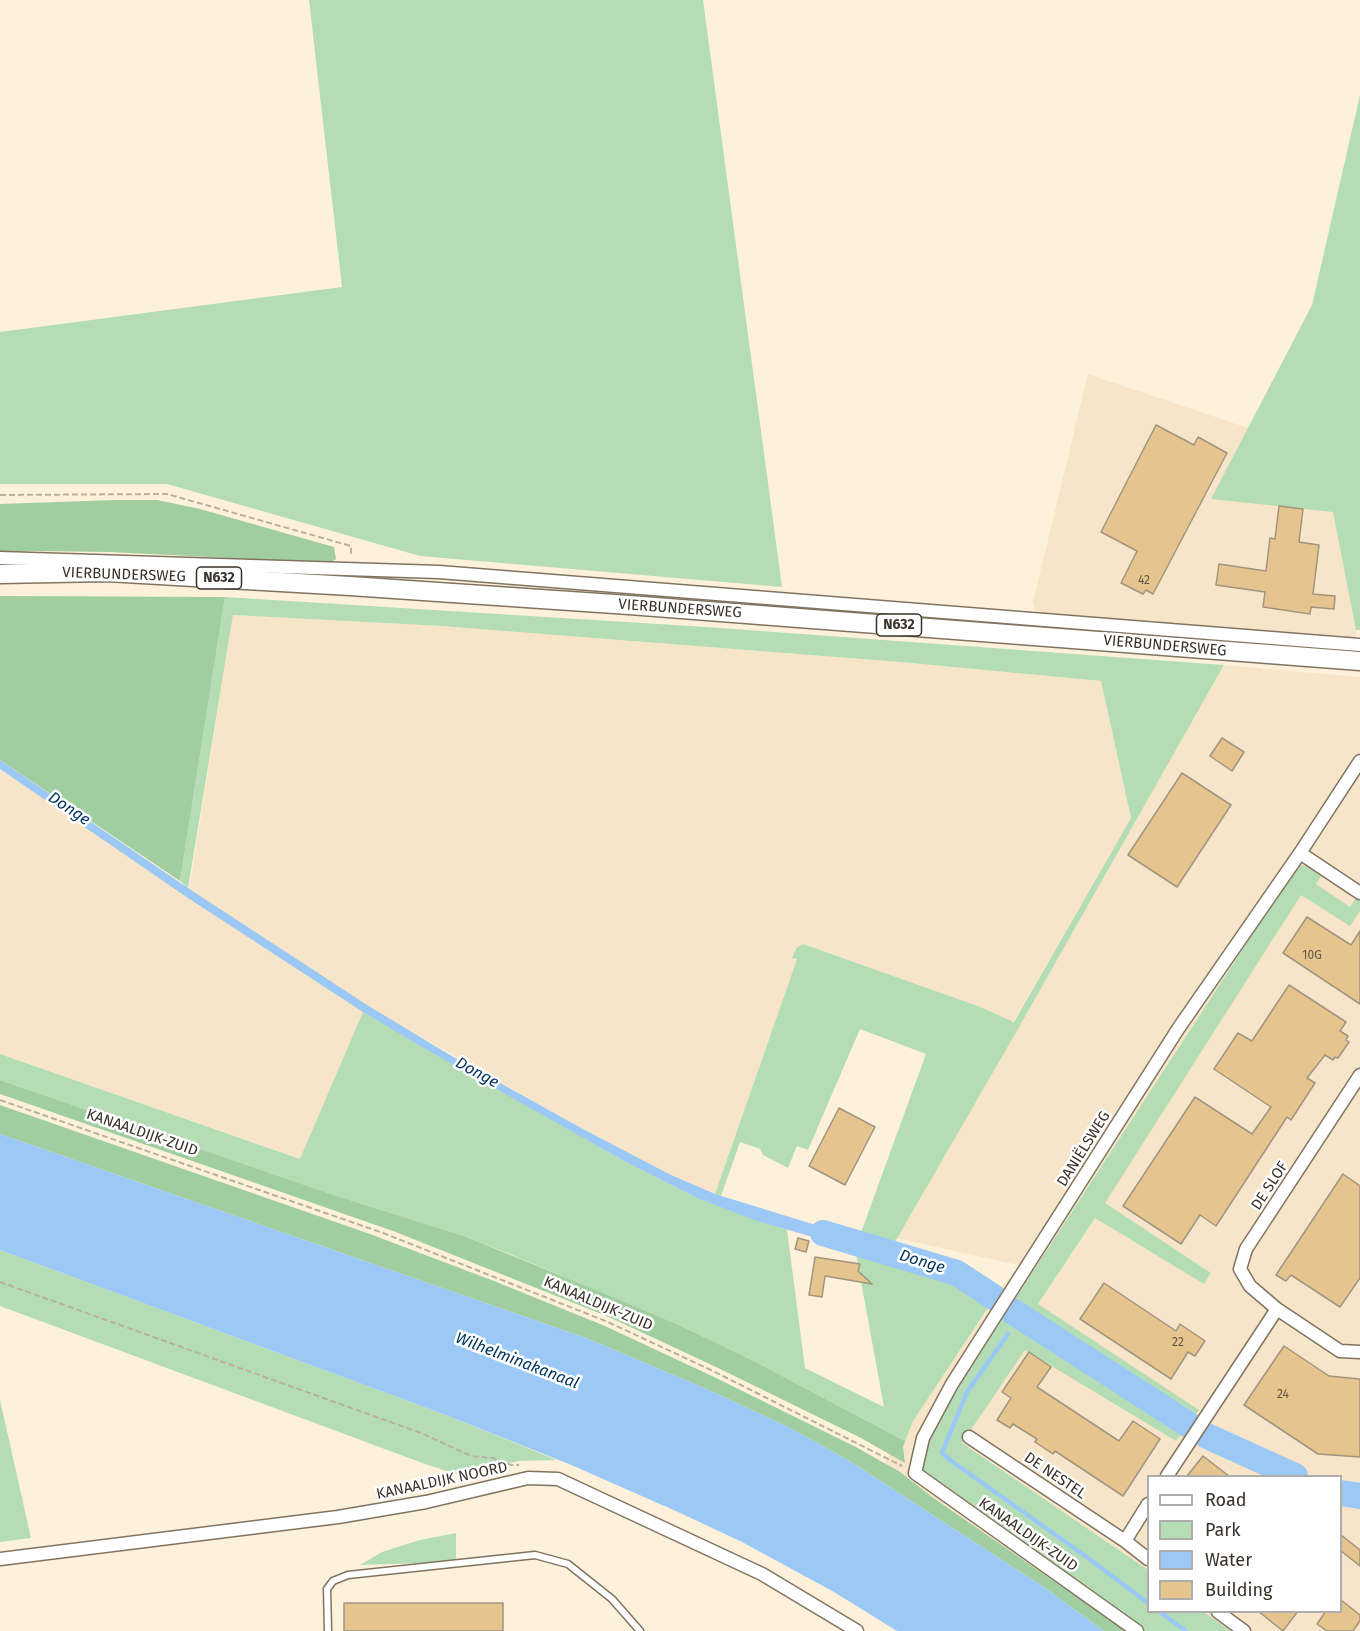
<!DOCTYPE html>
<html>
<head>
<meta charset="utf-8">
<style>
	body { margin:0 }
	#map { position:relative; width:1360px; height:1631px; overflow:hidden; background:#fef1db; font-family:"Fira Sans",sans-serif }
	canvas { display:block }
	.legend { position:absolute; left:1147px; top:1475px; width:195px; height:138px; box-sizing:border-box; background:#fff; border:2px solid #afadaa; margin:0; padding:8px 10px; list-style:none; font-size:18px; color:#38322a }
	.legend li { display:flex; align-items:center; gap:12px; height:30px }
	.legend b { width:30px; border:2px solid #afadaa }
</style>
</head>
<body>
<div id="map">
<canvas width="1360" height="1631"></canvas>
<ul class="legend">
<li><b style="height:8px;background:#fff"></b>Road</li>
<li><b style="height:16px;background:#b5ddb5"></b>Park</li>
<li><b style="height:16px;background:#9bc8f5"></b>Water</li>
<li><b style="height:16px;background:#e5c48e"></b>Building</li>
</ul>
</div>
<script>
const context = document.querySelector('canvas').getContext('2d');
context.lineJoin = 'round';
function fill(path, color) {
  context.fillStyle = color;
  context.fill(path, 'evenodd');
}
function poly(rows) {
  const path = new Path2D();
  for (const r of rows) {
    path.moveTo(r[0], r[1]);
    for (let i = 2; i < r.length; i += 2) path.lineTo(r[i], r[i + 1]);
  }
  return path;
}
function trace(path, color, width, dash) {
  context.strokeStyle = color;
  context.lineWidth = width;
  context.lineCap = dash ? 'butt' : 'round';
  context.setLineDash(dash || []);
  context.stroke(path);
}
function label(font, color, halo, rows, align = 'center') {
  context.font = font + ' "Fira Sans",sans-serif';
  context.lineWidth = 5;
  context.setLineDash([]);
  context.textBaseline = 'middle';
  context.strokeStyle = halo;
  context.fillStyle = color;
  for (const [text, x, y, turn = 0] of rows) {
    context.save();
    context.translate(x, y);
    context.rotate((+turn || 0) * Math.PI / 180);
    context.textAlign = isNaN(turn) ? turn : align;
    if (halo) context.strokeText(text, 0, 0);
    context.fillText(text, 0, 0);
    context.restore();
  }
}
const built = poly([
	[1088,374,1254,430,1341,505,1360,609,1354,648,1039,623,1033,602],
	[233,615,441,626,900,662,1101,681,1131,818,1013,1022,978,1006,803,944,795,948,792,957,797,959,715,1194,669,1174,583,1129,367,1006,301,1159,0,1054,0,769,188,897],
	[1224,665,1360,677,1360,1631,1113,1631,879,1472,915,1413,1018,1265,896,1238,1018,1029],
	[1148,1476,1340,1476,1340,1612,1148,1612]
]);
const green = poly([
	[309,0,703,0,782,587,420,556,167,484,0,484,0,332,342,287],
	[1360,95,1360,630,1356,630,1333,512,1211,499,1312,305],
	[225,597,707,627,1224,665,1018,1029,888,1254,964,1277,995,1297,913,1421,905,1441,754,1361,679,1325,512,1255,464,1236,337,1196,0,1080,0,1054,300,1159,363,1012,626,1162,695,1197,787,1230,805,1368,884,1407,855,1249,926,1054,860,1029,808,1150,797,1146,788,1168,763,1155,760,1149,740,1142,721,1196,715,1194,797,959,792,958,796,948,803,944,978,1006,1014,1022,1131,818,1101,681,900,662,441,626,233,615,188,888,180,881],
	[1300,865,1309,867,1322,875,1316,884,1350,907,1356,898,1360,900,1360,911,1350,926,1301,895,1105,1203,1211,1273,1204,1284,1095,1218,1038,1304,1199,1410,1176,1441,1025,1350,962,1443,1148,1570,1148,1612,1204,1612,1230,1631,1142,1631,920,1471,926,1436,1293,872],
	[0,1250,443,1414,557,1460,518,1461,459,1475,425,1464,0,1306],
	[0,1400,31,1538,0,1542],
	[456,1533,456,1562,360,1565,382,1552,420,1540]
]);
const forest = poly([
	[115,500,157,500,200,509,334,547,336,559,330,563,109,552,34,551,0,553,0,504],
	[0,596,225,597,180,881,0,760],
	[0,1080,337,1196,464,1236,601,1292,679,1325,754,1361,905,1441,903,1447,905,1463,861,1438,716,1367,609,1317,393,1231,0,1094],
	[0,1105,370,1234,494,1281,605,1326,712,1376,856,1447,900,1472,932,1497,1126,1631,1104,1631,1042,1586,848,1460,788,1427,711,1391,586,1338,0,1134]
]);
const water = poly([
	[0,760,188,888,367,1005,450,1055,583,1129,669,1174,715,1194,858,1238,855,1249,757,1221,695,1197,626,1162,429,1051,363,1012,188,898,0,769],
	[0,1134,586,1338,711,1391,788,1427,848,1460,1042,1586,1104,1631,897,1631,834,1592,742,1542,678,1512,569,1464,443,1414,0,1250]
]);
const stream = poly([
	[1008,1334,967,1392,942,1453,950,1460,1088,1558,1148,1603],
	[1160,1612,1186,1631]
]);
const river = poly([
	[823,1233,957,1273,995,1298],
	[1012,1311,1189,1425],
	[1207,1436,1295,1476],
	[1340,1493,1360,1496]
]);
const building = poly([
	[1156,425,1194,445,1198,437,1227,453,1153,594,1146,590,1143,594,1121,583,1137,551,1101,532,1156,425],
	[1279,506,1303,509,1299,542,1319,545,1313,594,1335,596,1334,609,1311,607,1310,614,1263,607,1265,592,1216,585,1219,564,1266,571,1270,538,1275,539,1279,506],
	[1222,738,1244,752,1232,771,1210,756,1222,738],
	[1182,773,1231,805,1177,887,1128,855,1182,773],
	[1307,917,1351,945,1360,931,1360,1004,1283,953,1307,917],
	[1289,985,1346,1022,1340,1031,1348,1036,1346,1040,1349,1042,1338,1058,1335,1057,1333,1060,1325,1055,1307,1078,1315,1083,1291,1120,1287,1117,1216,1226,1200,1215,1181,1244,1123,1206,1195,1097,1252,1134,1271,1107,1214,1069,1238,1033,1252,1041,1289,985],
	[839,1108,875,1127,845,1185,809,1166,839,1108],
	[1343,1174,1360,1186,1360,1278,1340,1307,1291,1275,1286,1281,1276,1275,1343,1174],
	[798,1238,809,1241,806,1252,795,1249,798,1238],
	[815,1257,860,1264,858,1271,872,1284,825,1276,822,1297,809,1295,815,1257],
	[1104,1283,1176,1331,1180,1324,1205,1341,1195,1356,1188,1352,1171,1379,1080,1319,1104,1283],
	[1284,1346,1329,1376,1360,1379,1360,1457,1318,1454,1244,1405,1284,1346],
	[1029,1352,1051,1367,1037,1387,1119,1441,1133,1421,1160,1439,1123,1496,1055,1451,1053,1454,1035,1442,1037,1439,1013,1424,1010,1428,997,1420,1011,1398,1002,1392,1029,1352],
	[1203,1456,1229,1476,1187,1476,1203,1456],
	[1341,1535,1360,1550,1360,1566,1341,1551,1341,1535],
	[1341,1600,1360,1615,1360,1621,1353,1631,1327,1631,1317,1624,1326,1611,1341,1611,1341,1600],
	[344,1603,503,1603,503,1631,344,1631,344,1603],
	[1258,1611,1298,1611,1283,1631,1258,1611]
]);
const path = poly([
	[0,495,167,494,351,546,351,556],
	[0,1100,383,1233,608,1322,713,1371,902,1466],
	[0,1282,421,1433,471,1456,493,1458,511,1465,519,1465]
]);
const lane = poly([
	[328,1631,327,1589,333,1581,348,1575,535,1555,568,1564,612,1599,640,1631]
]);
const street = poly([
	[0,558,439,572,1360,645],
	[1300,853,1360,893],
	[1360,1075,1246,1249,1240,1269,1250,1286,1277,1309,1340,1351,1360,1352],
	[969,1437,1125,1541,1148,1559],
	[1167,1476,1277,1309],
	[1125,1541,1148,1504],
	[0,1559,338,1517,426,1502,528,1478,558,1479,762,1574,857,1631],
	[1218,1612,1244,1631],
	[1137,1631,915,1473,923,1438,952,1384,1178,1029,1300,853,1360,761]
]);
const primary = poly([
	[0,574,107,572,350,586,629,605,1360,661]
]);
const numberNames = [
	["42",1144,581],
	["10G",1312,956],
	["22",1178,1343],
	["24",1283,1395]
];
const shields = [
	[219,578,45],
	[899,625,45]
];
const shieldNames = [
	["N632",219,578],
	["N632",899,625]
];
const streetNames = [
	["VIERBUNDERSWEG",124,575,2],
	["VIERBUNDERSWEG",680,609,4],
	["VIERBUNDERSWEG",1165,646,5],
	["KANAALDIJK-ZUID",142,1133,19],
	["DANIËLSWEG",1084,1149,-58],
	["DE SLOF",1270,1186,-57],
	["KANAALDIJK-ZUID",598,1304,23],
	["DE NESTEL",1055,1476,34],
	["KANAALDIJK NOORD",442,1481,-12],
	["KANAALDIJK-ZUID",1028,1535,35]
];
const waterNames = [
	["Donge",69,809,34],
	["Donge",477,1073,29],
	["Donge",922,1262,17],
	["Wilhelminakanaal",517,1361,21]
];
fill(built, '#f6e5c9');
fill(green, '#b5ddb5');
fill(forest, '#a0cea1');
fill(water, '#9bc8f5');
trace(stream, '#9bc8f5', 4.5);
trace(river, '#9bc8f5', 26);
fill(building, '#e5c48e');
trace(building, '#a19581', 1.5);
trace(lane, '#807461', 9);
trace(street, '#807461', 15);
trace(primary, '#807461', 21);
trace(path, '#bab09f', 2, [6, 3]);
trace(lane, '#fff', 6);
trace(street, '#fff', 12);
trace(primary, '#fff', 18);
label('12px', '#635643', null, numberNames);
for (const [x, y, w] of shields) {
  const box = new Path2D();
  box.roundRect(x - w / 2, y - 11, w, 22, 4.5);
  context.fillStyle = '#fff';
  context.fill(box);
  trace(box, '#38322a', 1.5);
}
label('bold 14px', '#38322a', null, shieldNames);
label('15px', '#38322a', '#fff', streetNames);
label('italic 16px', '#00345d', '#fff', waterNames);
</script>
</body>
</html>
